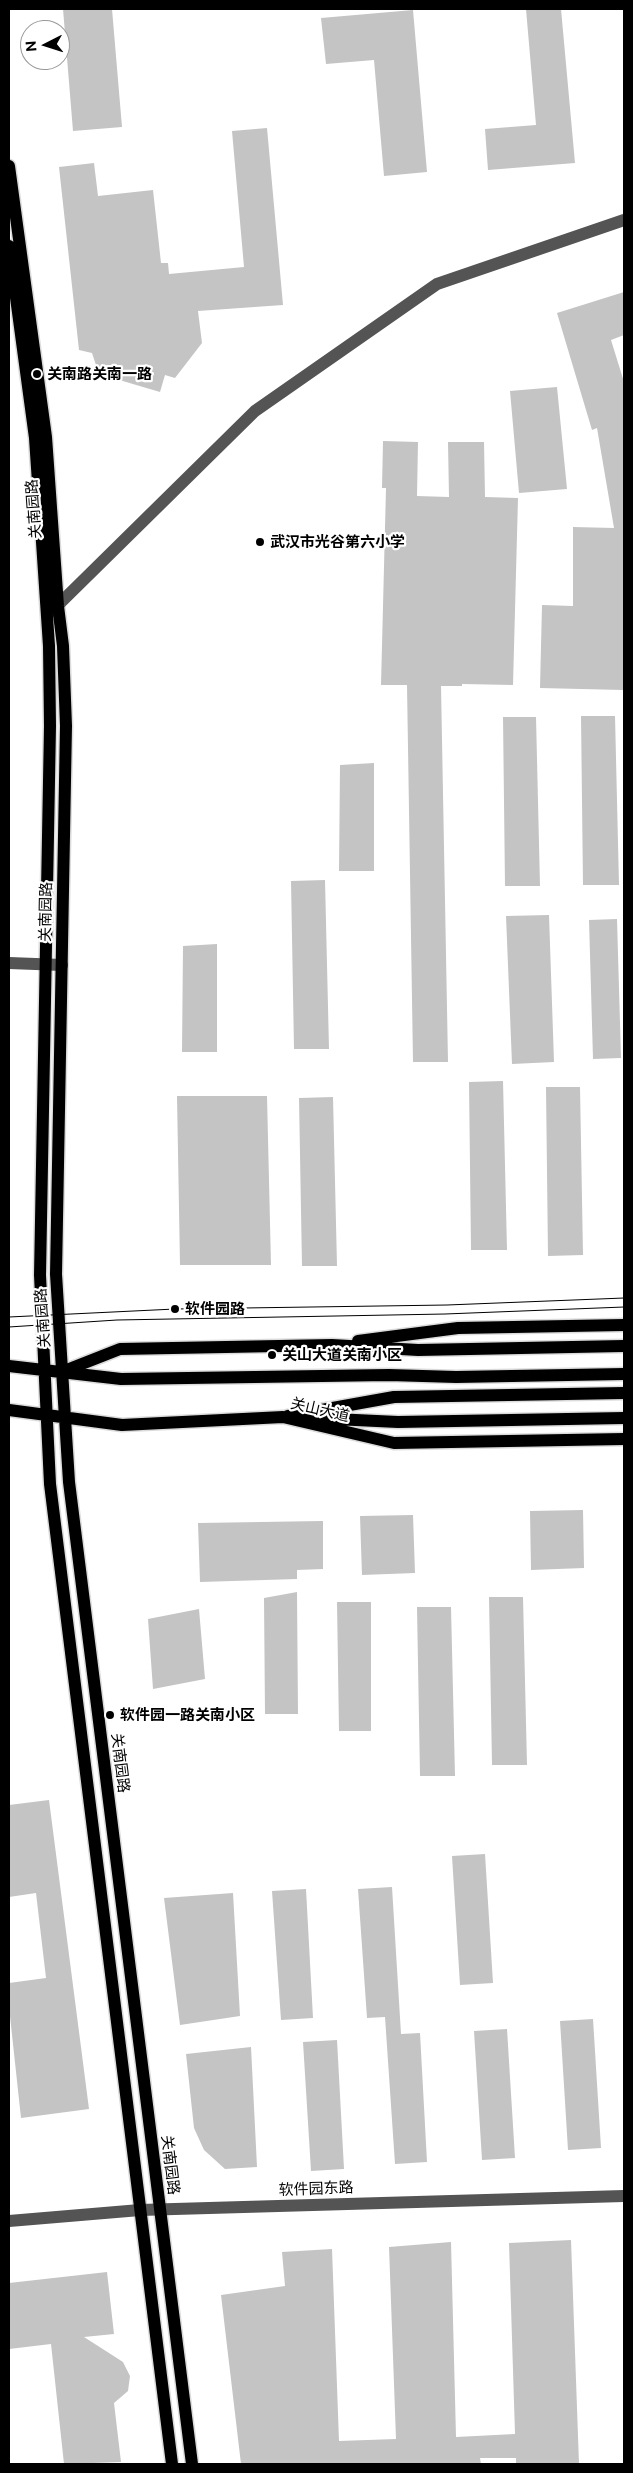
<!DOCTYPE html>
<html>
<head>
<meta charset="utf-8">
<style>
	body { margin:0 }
	#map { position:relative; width:633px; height:2473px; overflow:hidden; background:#fff; font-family:"Public Sans",sans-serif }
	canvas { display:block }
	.frame { position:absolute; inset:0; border:10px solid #000; pointer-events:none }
	.north { position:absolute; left:20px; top:20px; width:50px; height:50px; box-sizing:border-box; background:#fff; border:1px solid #999; border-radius:50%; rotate:265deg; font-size:14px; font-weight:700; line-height:20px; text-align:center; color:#000 }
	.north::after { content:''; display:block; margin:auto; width:18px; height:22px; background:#000; clip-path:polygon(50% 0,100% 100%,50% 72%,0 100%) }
</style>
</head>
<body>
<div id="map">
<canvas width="633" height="2473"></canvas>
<div class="frame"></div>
<div class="north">N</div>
</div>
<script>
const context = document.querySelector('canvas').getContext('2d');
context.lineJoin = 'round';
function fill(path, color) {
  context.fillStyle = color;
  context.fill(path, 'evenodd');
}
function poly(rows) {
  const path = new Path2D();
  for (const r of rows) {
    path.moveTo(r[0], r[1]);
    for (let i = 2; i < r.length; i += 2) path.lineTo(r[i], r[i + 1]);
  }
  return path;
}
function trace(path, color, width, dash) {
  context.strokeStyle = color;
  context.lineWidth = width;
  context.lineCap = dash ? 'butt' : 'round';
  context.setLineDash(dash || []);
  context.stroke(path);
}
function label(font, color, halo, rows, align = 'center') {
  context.font = font + ' "Public Sans","Noto Sans SC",sans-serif';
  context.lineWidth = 4.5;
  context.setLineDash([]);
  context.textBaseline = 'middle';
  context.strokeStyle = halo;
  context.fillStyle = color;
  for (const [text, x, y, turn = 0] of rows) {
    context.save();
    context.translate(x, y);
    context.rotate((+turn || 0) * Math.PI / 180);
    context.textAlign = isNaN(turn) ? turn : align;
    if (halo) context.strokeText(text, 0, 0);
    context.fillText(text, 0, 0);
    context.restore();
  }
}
const building = poly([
	[63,9,112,9,122,127,73,131],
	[526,9,561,9,575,163,488,170,485,129,536,125],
	[413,10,427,172,384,176,374,60,326,64,321,18],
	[267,128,283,305,198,311,202,343,175,378,165,375,160,392,99,374,92,353,79,350,59,167,94,163,98,196,153,190,161,263,168,263,169,274,244,267,232,131],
	[624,292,624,335,611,340,624,382,623,690,540,688,542,605,573,606,573,527,614,528,597,428,592,430,557,313],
	[557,387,567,489,519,493,510,391],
	[383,441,418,442,417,496,449,497,448,442,484,442,485,497,518,498,513,685,462,684,462,686,441,686,448,1062,413,1062,407,685,381,685,386,488,382,488],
	[581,716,615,716,619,885,583,885],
	[503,717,536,717,540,886,505,886],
	[374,763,374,871,339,871,340,765],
	[325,880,329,1049,294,1049,291,881],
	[549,915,554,1062,512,1064,506,916],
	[617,919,621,1058,593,1059,589,920],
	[217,944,217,1052,182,1052,183,946],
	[503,1081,507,1250,471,1250,469,1082],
	[546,1087,580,1087,583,1255,548,1256],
	[177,1096,267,1096,271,1265,180,1265],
	[333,1097,337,1266,302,1266,299,1098],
	[583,1510,584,1568,531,1570,530,1511],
	[413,1515,415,1573,362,1575,360,1516],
	[323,1521,323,1569,297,1570,297,1579,200,1582,198,1523],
	[297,1592,298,1714,265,1714,264,1598],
	[489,1597,523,1597,527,1765,492,1765],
	[337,1602,371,1602,371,1731,339,1731],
	[417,1607,451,1607,455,1776,420,1776],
	[199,1609,205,1679,153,1689,148,1619],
	[49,1800,89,2109,21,2118,9,2007,9,1983,46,1978,36,1893,9,1897,9,1805],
	[485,1854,493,1983,460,1985,452,1856],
	[392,1887,401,2034,420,2033,427,2162,395,2164,385,2017,367,2018,358,1889],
	[306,1889,313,2018,281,2020,272,1891],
	[233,1893,240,2016,180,2025,164,1898],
	[593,2019,601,2148,568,2150,560,2021],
	[507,2029,515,2158,482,2160,474,2031],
	[337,2040,344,2169,311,2171,303,2042],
	[251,2047,257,2167,225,2169,204,2150,194,2128,186,2054],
	[571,2240,579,2464,516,2464,516,2458,480,2458,481,2464,241,2464,221,2295,285,2286,282,2252,332,2249,339,2441,396,2439,389,2247,451,2242,456,2437,515,2434,509,2243],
	[107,2272,114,2334,84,2337,123,2362,130,2376,128,2391,114,2403,121,2462,64,2464,51,2344,9,2349,9,2283]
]);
const minor = poly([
	[52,611,255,411,437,284,624,220],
	[9,963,62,965],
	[9,2221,140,2210,624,2196]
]);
const major = poly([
	[9,166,46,437,58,606,63,646,66,726,56,1274,69,1482,192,2464],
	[9,246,35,438,49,646,50,726,40,1275,50,1484,172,2464],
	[358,1341,458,1328,624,1325],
	[9,1366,121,1379,389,1375,456,1377,624,1374],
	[64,1371,120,1349,332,1345,418,1350,624,1346],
	[9,1410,122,1425,283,1417,394,1443,624,1439],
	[288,1416,394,1397,624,1393],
	[313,1418,398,1422,624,1418]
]);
const tram = poly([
	[9,1317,175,1309,447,1305,624,1298],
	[9,1327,117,1320,445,1314,624,1307]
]);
const markers = [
	[37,374,5,"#000"],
	[260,542,5,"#000"],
	[175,1309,5,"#000"],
	[272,1355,5,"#000"],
	[110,1715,5,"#000"]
];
const poiNames = [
	["关南路关南一路",47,374],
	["武汉市光谷第六小学",270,542],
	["软件园路",185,1309],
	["关山大道关南小区",282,1355],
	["软件园一路关南小区",120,1715]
];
const streetNames = [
	["关南园路",34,509,-94],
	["关南园路",46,912,-89],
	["关南园路",43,1318,-94],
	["关山大道",320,1410,13],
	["关南园路",120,1763,83],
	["关南园路",170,2165,83],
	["软件园东路",316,2189,-2]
];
fill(building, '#c4c4c4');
trace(major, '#dbdbdb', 15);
trace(minor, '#545454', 12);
trace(major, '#000', 12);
trace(tram, '#000', 1);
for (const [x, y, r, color] of markers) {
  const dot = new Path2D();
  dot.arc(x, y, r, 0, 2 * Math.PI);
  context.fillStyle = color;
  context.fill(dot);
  trace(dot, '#fff', 2);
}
label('bold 15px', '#000', '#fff', poiNames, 'left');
label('15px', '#000', '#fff', streetNames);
</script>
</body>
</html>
